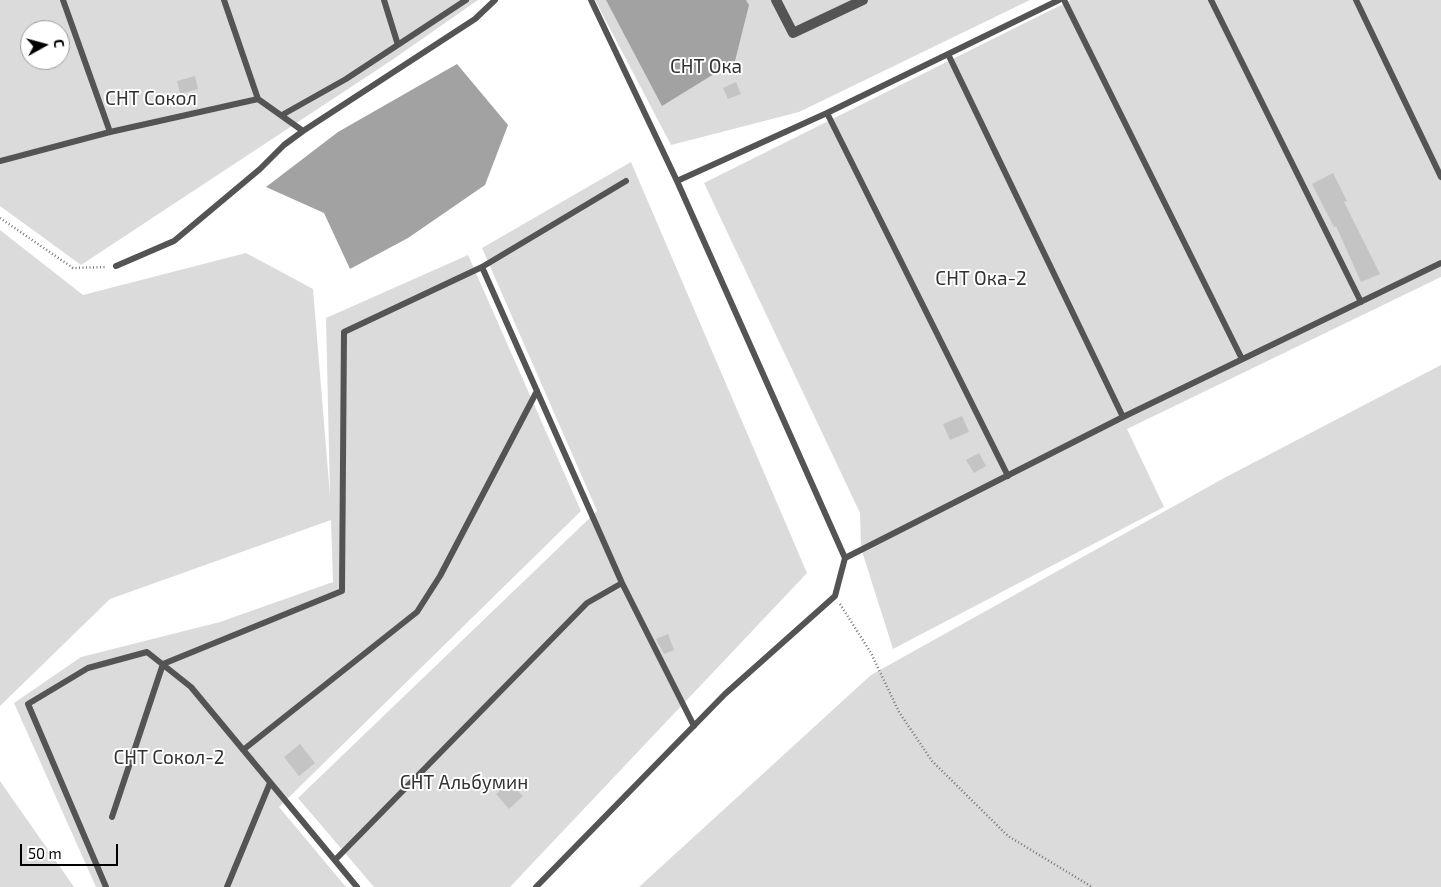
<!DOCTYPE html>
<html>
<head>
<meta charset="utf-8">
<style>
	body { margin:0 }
	#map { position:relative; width:1441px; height:887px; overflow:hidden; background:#fff; font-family:"Exo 2",sans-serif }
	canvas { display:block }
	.north { position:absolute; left:20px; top:20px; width:50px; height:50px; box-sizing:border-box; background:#fff; border:1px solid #999; border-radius:50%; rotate:83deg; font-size:14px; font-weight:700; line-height:20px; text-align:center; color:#000 }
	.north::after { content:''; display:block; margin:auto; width:18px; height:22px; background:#000; clip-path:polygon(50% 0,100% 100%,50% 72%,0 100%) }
	.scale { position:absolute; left:20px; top:844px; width:98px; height:22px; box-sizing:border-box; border:2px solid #000; border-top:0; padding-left:6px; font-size:15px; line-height:18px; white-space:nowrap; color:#000; -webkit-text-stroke:4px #fff; paint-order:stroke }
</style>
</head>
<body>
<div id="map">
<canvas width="1441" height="887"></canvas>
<div class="north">С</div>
<div class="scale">50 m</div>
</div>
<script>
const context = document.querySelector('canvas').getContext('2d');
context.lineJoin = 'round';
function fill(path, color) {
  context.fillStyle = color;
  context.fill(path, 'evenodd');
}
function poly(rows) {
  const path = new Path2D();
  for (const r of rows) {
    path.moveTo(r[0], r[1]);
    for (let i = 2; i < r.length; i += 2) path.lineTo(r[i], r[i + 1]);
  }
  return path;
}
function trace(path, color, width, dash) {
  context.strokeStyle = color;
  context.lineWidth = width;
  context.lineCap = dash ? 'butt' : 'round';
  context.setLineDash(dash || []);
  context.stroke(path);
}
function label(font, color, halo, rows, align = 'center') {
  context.font = font + ' "Exo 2",sans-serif';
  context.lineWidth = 4;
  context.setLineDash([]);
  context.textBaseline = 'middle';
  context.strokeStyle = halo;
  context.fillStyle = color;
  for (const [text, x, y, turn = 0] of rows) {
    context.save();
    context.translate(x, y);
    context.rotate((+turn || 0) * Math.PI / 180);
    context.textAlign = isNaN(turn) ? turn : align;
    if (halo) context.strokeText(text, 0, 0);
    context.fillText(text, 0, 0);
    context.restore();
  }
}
const green = poly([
	[0,0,478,0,392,60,81,265,0,206],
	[30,30,60,30,60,60,30,60],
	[595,0,1030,0,799,112,671,145],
	[1071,0,1441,0,1441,277,1127,429,1164,507,893,649,861,548,860,513,704,183],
	[631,162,807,573,510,887,374,887,298,798,597,511,482,248],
	[0,230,83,295,246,253,313,289,330,496,326,318,468,255,581,511,279,807,346,887,96,887,14,703,81,657,220,622,333,582,331,520,110,599,0,706],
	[1441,365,1441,887,639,887,871,675,1226,477],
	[0,781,74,887,0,887]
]);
const water = poly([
	[606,0,746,0,749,5,735,61,662,106],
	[457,64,508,125,485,185,408,238,350,269,324,213,266,187,338,132]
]);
const building = poly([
	[195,76,198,89,180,94,177,81],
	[736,82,741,94,728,99,723,88],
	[1333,173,1347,201,1344,202,1380,274,1361,282,1336,226,1334,227,1312,184],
	[962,416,969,432,950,440,943,424],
	[979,453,986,466,974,473,966,460],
	[668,634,674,650,664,654,656,639],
	[300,744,315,763,299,776,284,757],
	[509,782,523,796,509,809,496,794]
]);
const path = poly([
	[0,218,73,268,107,267],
	[840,604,871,653,899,712,932,761,1008,836,1092,887]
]);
const service = poly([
	[63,0,110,132],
	[224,0,258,99,303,131,475,19,495,0],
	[384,0,398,45],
	[1064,0,1242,359],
	[1211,0,1361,302],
	[1356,0,1441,177],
	[948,54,1123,417],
	[827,113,1008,476],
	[282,115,346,79,466,0],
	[0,161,110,132,258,99],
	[677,181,827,113,1059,0],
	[116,266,174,241,260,169,284,145,303,131],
	[482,267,622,583,694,726],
	[845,558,1123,417,1441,263],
	[243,750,417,612,440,576,537,391],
	[112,817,163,664,342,591,344,332,482,267,626,181],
	[335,860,587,603,622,583],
	[106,887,28,704,88,668,147,652,191,687,357,887],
	[227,887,270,783],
	[536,887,725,694,835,596,845,558,677,181,591,0]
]);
const minor = poly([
	[776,0,793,33,863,0]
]);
const parkNames = [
	["СНТ Ока",706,67],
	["СНТ Сокол",151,99],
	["СНТ Ока-2",981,279],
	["СНТ Сокол-2",169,758],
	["СНТ Альбумин",464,783]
];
fill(green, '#dbdbdb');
fill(water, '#a2a2a2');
fill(building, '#c4c4c4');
trace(path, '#767676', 2.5, [1, 2.5]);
trace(service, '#545454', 6);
trace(minor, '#545454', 10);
label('19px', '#323232', '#fff', parkNames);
</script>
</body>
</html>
